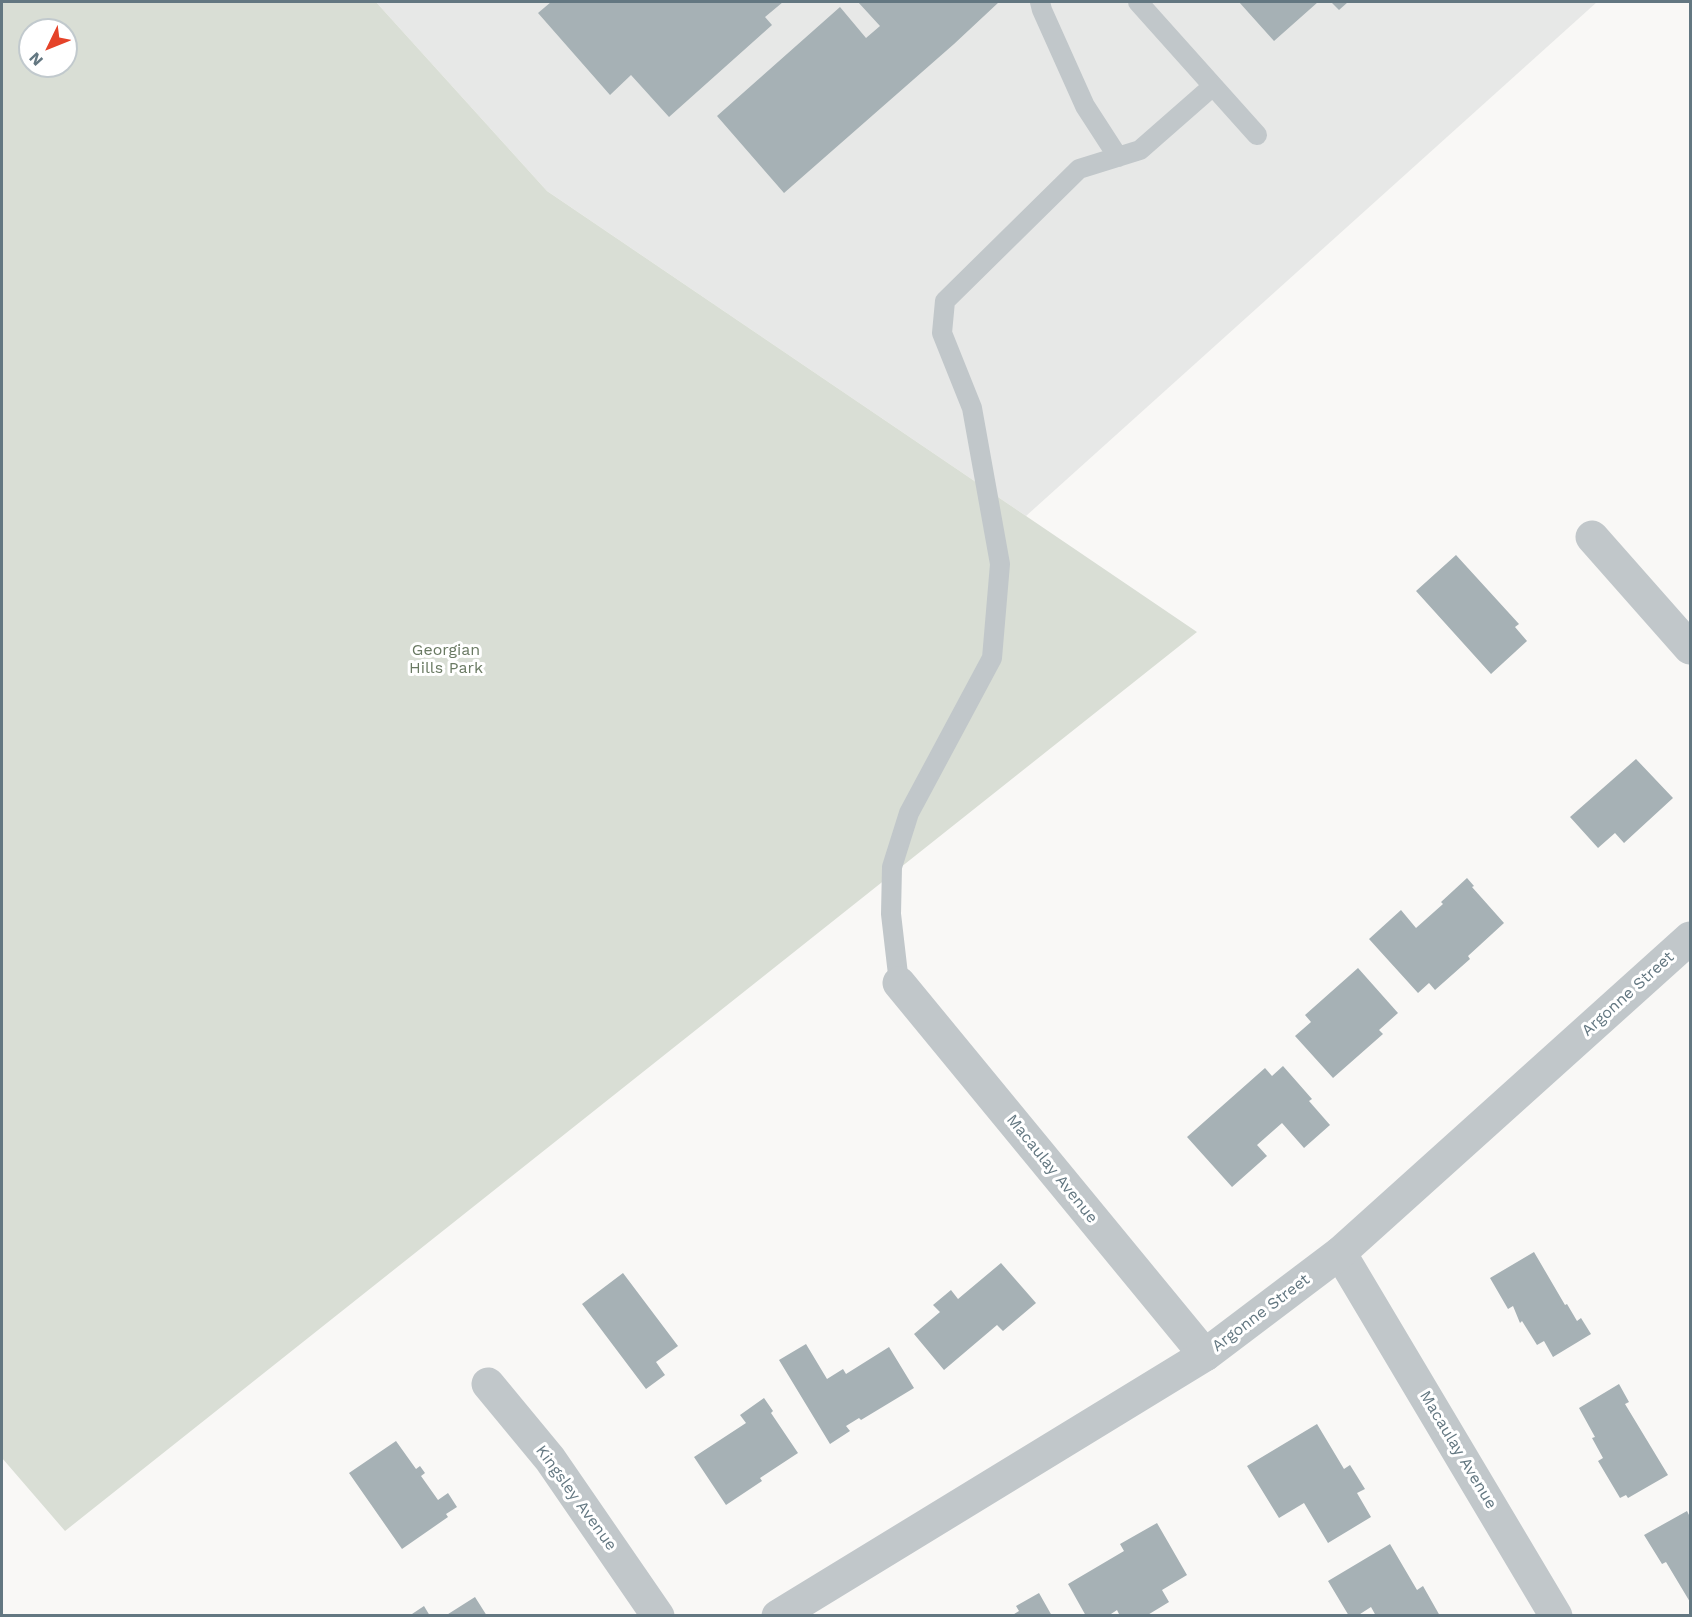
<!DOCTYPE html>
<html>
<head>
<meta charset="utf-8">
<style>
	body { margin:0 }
	#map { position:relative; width:1692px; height:1617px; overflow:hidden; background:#f9f8f6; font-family:"Work Sans",sans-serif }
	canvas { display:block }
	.frame { position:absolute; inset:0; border:3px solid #637781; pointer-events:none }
	.north { position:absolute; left:18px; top:18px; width:60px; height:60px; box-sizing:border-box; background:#fff; border:2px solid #c1c9cd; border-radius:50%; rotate:227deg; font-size:16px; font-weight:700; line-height:24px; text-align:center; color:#637781 }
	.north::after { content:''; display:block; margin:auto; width:21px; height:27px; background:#e54329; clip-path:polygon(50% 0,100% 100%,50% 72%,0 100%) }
</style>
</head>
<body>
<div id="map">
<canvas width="1692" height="1617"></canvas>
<div class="frame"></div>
<div class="north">N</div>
</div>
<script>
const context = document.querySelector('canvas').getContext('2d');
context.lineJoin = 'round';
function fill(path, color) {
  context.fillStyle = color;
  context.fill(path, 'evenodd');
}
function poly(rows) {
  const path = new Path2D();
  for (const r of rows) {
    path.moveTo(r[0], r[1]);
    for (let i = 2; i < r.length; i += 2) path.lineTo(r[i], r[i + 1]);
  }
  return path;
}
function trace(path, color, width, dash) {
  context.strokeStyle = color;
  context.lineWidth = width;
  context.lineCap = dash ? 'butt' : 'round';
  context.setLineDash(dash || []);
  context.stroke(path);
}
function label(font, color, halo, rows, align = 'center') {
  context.font = font + ' "Work Sans",sans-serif';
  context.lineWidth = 6;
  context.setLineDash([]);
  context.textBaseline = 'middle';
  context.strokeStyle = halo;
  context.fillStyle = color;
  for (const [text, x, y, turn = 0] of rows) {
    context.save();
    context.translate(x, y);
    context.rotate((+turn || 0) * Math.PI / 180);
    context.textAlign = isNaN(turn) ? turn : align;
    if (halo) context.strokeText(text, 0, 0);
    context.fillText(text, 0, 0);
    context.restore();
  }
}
const built = poly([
	[376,2,1597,2,1026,516,547,191]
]);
const green = poly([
	[2,2,376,2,547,191,1197,632,65,1531,2,1458],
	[30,30,66,30,66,66,30,66]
]);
const building = poly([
	[551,2,783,2,765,17,772,25,669,117,631,75,610,95,538,13],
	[858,2,999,2,954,44,784,193,717,116,840,7,866,38,880,26],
	[1239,2,1318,2,1274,41],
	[1331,2,1348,2,1339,10],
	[1456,555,1519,624,1515,627,1527,641,1491,674,1416,591],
	[1636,759,1673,798,1624,843,1615,833,1598,848,1570,817],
	[1467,878,1474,886,1472,887,1504,923,1468,956,1470,959,1435,990,1429,983,1418,993,1369,939,1401,910,1416,928,1443,904,1441,902],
	[1358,968,1398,1013,1379,1030,1383,1034,1333,1078,1295,1036,1311,1022,1305,1015],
	[1283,1066,1312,1099,1309,1101,1330,1125,1304,1148,1282,1123,1257,1145,1267,1156,1232,1187,1187,1137,1265,1068,1272,1076],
	[1534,1252,1565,1305,1567,1304,1577,1321,1581,1318,1591,1334,1553,1357,1544,1341,1537,1345,1522,1321,1520,1323,1513,1306,1508,1309,1490,1278],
	[1001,1263,1036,1303,1003,1331,997,1325,944,1370,914,1334,940,1312,933,1305,951,1290,958,1299],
	[623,1273,678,1346,656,1362,665,1375,646,1389,582,1304],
	[806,1344,827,1379,843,1369,846,1374,889,1347,914,1388,861,1420,859,1418,846,1426,850,1431,830,1444,779,1360],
	[1619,1384,1629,1402,1625,1404,1668,1475,1628,1498,1626,1495,1620,1498,1598,1461,1603,1458,1592,1438,1595,1437,1579,1408],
	[764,1398,773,1411,771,1413,798,1453,760,1478,762,1481,726,1505,694,1457,746,1423,740,1415],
	[1317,1424,1344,1469,1350,1465,1365,1489,1357,1493,1371,1517,1328,1543,1304,1503,1279,1518,1247,1466],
	[396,1441,416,1469,420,1466,425,1473,421,1476,438,1500,448,1493,457,1507,446,1514,448,1517,402,1549,349,1473],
	[1687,1511,1690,1517,1690,1602,1666,1562,1662,1564,1644,1535],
	[1157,1523,1187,1575,1162,1590,1169,1602,1146,1616,1120,1616,1117,1610,1108,1616,1086,1616,1068,1584,1124,1551,1120,1544],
	[1390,1544,1417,1590,1423,1586,1440,1616,1376,1616,1371,1607,1357,1616,1349,1616,1328,1581],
	[1039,1593,1052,1616,1011,1616,1019,1611,1016,1606],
	[475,1597,487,1616,445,1616],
	[424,1606,430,1616,409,1616]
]);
const service = poly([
	[1040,2,1042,10,1085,106,1118,157],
	[1138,2,1257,135],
	[899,983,891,914,892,867,909,813,992,658,1000,564,972,408,942,333,945,301,1079,169,1140,150,1213,86]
]);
const minor = poly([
	[1592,537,1690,648],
	[899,983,1205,1355],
	[1340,1253,1556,1616],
	[488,1384,550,1459,658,1616]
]);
const tertiary = poly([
	[778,1616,1205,1355,1340,1253,1690,938]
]);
const parkNames = [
	["Georgian",446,650],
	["Hills Park",446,668]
];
const streetNames = [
	["Argonne Street",1628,994,-42],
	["Macaulay Avenue",1052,1169,51],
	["Argonne Street",1261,1313,-37],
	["Macaulay Avenue",1458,1450,59],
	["Kingsley Avenue",576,1498,54]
];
fill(built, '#e7e8e7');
fill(green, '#d9ded5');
fill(building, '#a6b1b5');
trace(service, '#c1c7ca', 20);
trace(minor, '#c1c7ca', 33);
trace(tertiary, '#c1c7ca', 33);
label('16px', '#697962', '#fff', parkNames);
label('16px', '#637781', '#fff', streetNames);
</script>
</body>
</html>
